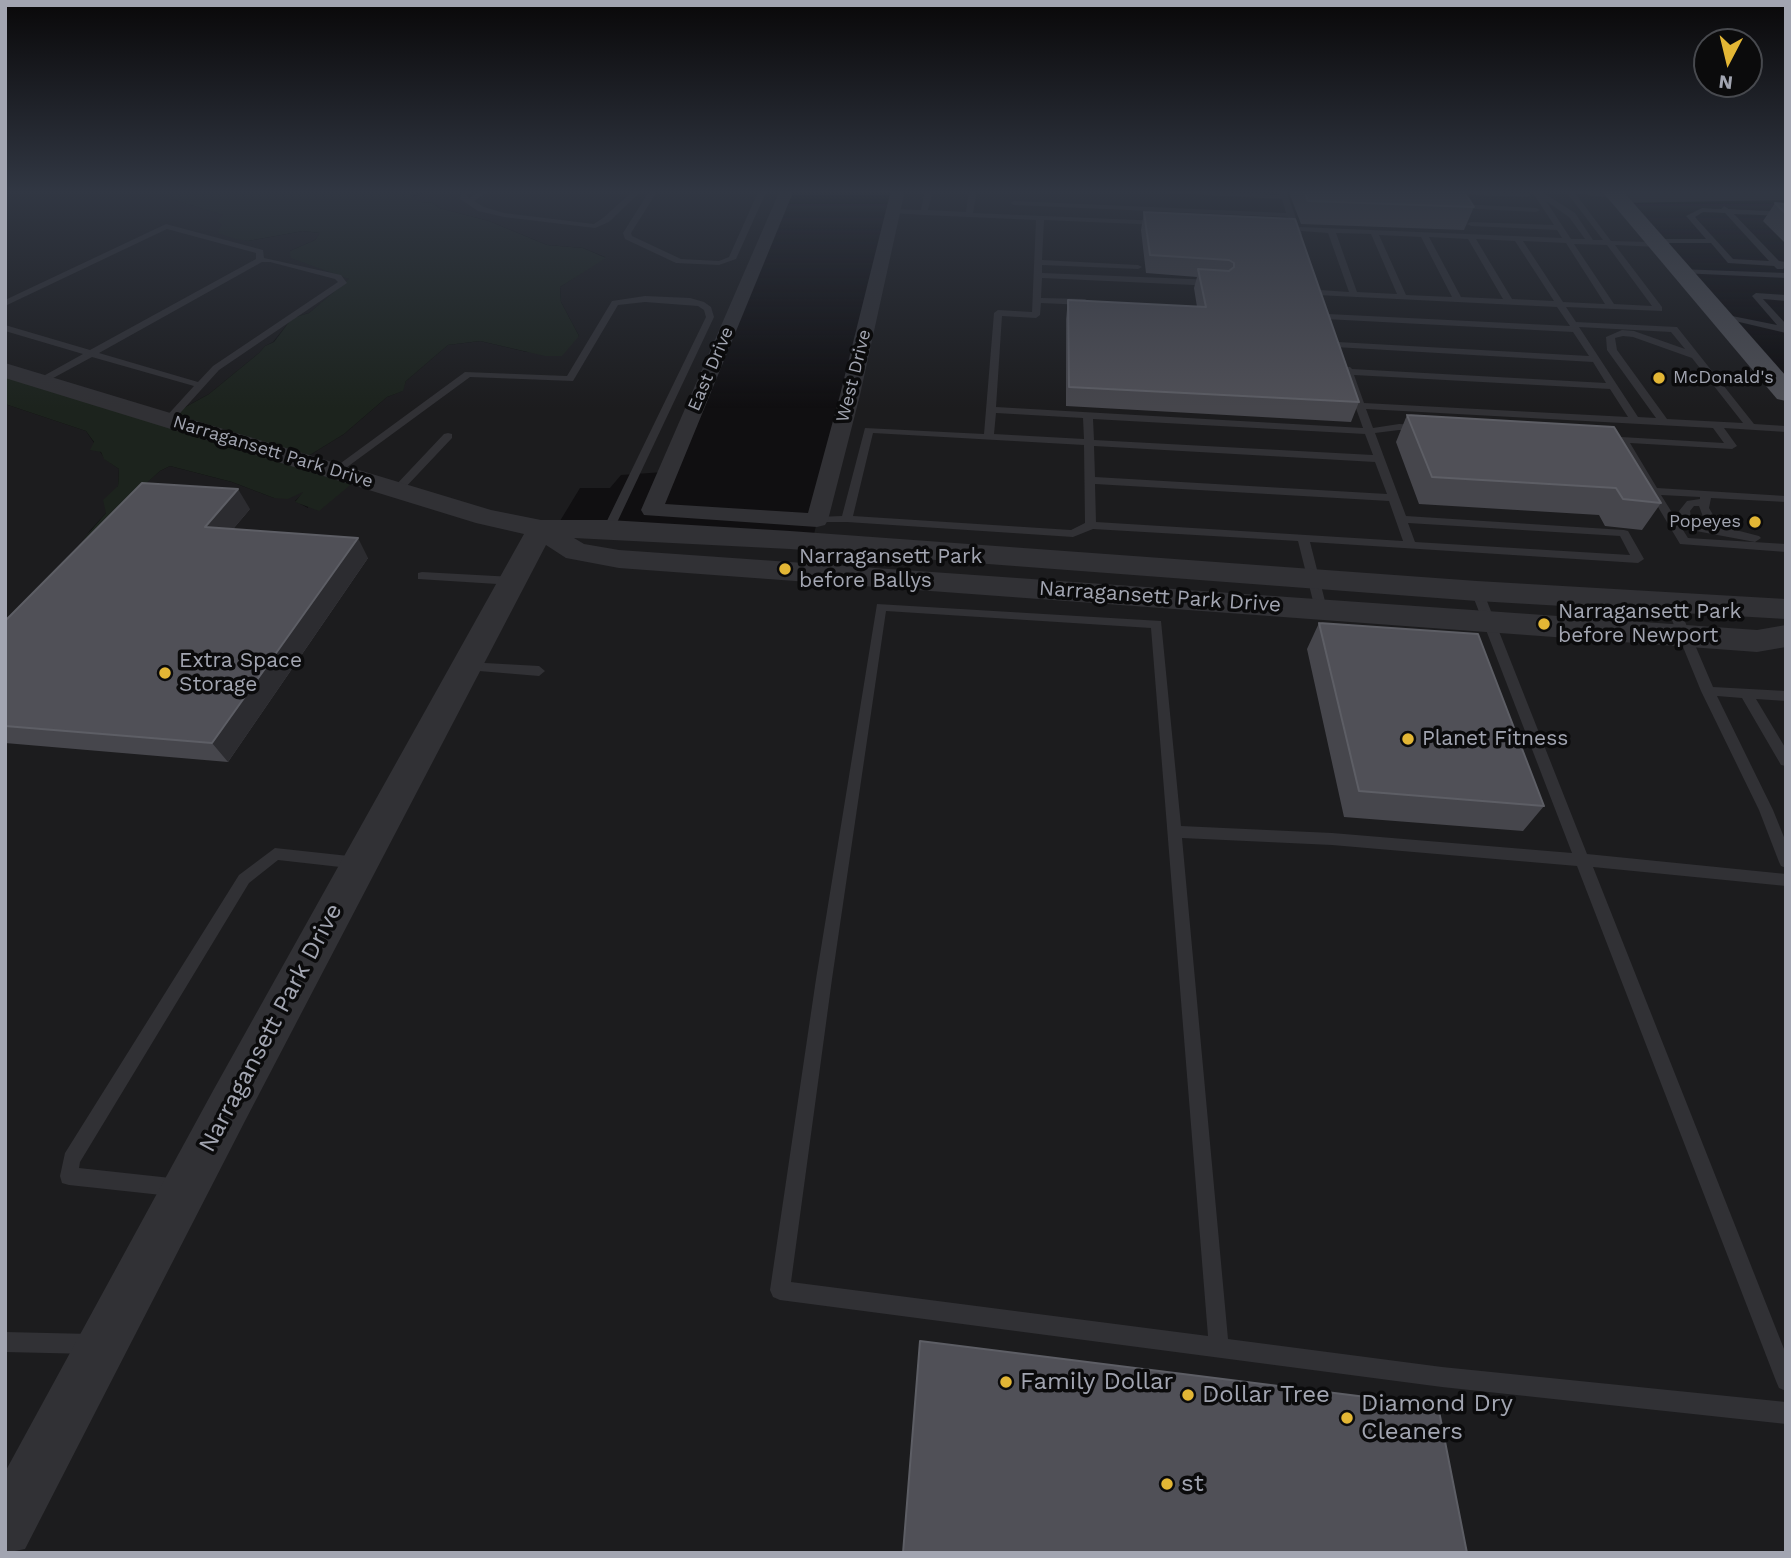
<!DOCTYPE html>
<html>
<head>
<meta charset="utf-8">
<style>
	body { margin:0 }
	#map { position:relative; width:1791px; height:1558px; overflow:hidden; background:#100f11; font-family:"Work Sans",sans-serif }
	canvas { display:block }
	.frame { position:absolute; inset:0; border:7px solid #a2a5b1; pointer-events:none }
	.north { position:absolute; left:1693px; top:28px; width:70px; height:70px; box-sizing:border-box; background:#0b0b0c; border:2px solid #47494e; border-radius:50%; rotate:187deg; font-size:19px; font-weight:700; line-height:28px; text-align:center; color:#a2a5b1 }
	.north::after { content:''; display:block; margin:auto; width:24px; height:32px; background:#e3b635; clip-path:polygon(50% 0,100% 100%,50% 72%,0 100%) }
</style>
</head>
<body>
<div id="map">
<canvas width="1791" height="1558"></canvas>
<div class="frame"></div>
<div class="north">N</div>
</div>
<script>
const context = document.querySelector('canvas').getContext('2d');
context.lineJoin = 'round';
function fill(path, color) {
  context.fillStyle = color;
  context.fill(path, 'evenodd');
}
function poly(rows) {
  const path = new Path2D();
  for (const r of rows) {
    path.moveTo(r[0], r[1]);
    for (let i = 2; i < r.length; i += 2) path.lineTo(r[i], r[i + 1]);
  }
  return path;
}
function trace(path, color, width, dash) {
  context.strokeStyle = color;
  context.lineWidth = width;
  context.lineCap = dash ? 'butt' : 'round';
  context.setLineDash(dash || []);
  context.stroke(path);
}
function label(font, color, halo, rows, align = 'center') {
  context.font = font + ' "Work Sans",sans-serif';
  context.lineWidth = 7;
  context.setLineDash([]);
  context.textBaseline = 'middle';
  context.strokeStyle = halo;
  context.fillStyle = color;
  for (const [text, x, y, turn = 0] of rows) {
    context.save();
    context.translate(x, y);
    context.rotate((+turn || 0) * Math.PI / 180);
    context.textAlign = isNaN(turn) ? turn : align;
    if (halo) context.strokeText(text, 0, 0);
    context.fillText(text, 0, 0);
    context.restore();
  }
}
const built = poly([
	[5,190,165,190,171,199,224,215,222,224,237,238,248,241,303,231,321,233,315,240,290,251,350,279,309,313,292,318,273,342,265,346,259,353,209,394,171,415,5,374],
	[437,190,781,190,664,472,621,475,610,488,580,488,560,521,813,538,899,190,1764,190,1618,194,1786,396,1786,1553,5,1553,5,404,86,431,105,459,119,469,118,486,106,513,87,534,160,471,170,466,232,482,274,498,305,491,295,501,308,508,305,458,344,434,387,397,402,391,406,381,448,345,480,341,527,352,579,336,561,302,560,287,605,257,583,248,547,245,489,221,439,208,433,203,421,202,411,197]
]);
const green = poly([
	[165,190,437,190,417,193,412,197,421,202,433,203,439,208,489,221,547,245,583,248,606,258,560,287,561,302,579,336,562,356,545,356,480,341,448,345,406,381,403,391,387,397,344,434,305,458,355,481,319,511,295,502,303,492,288,499,274,498,232,482,170,466,160,471,82,541,106,513,103,500,118,486,119,469,104,459,101,452,90,450,94,442,86,431,5,404,5,374,171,415,209,394,259,353,265,346,274,342,292,318,309,313,349,279,291,258,290,251,315,240,320,233,303,231,248,241,236,239,218,233,222,224,217,221,223,215,171,199]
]);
const service = poly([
	[462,190,470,190,467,196,469,198,482,190,491,190,474,201,484,207,504,213,594,224,603,218,634,190,642,190,609,222,595,228,504,217,478,211,460,199,462,190],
	[650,190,658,190,631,233,632,236,681,259,719,261,729,257,759,190,767,190,736,259,719,265,676,263,625,239,623,233,650,190],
	[925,190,933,190,928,210,966,212,969,190,977,190,973,213,1161,221,1165,223,1161,225,1044,220,1042,260,1138,265,1142,267,1138,269,1042,265,1042,273,1215,280,1219,283,1215,286,1042,278,1041,298,1085,299,1089,302,1085,305,1041,303,1040,315,1036,318,1002,316,996,407,1363,428,1342,369,1344,367,1350,367,1352,369,1606,383,1593,362,1335,347,1333,345,1338,342,1589,356,1573,332,1325,319,1325,315,1328,314,1570,326,1557,307,1317,295,1317,291,1320,290,1349,292,1328,233,1301,231,1302,235,1298,237,1293,231,1276,230,1276,226,1291,226,1288,217,1014,205,1010,203,1014,201,1286,213,1282,199,1167,193,1163,191,1192,190,1280,195,1278,190,1286,190,1299,227,1562,238,1557,230,1471,226,1467,224,1471,222,1554,225,1531,190,1539,190,1575,213,1593,240,1603,240,1565,190,1585,190,1621,197,1617,199,1575,193,1611,241,1652,242,1655,239,1706,239,1686,216,1702,208,1721,209,1724,206,1729,209,1786,212,1786,216,1734,214,1779,261,1786,262,1786,266,1783,269,1777,269,1774,266,1728,263,1711,243,1661,243,1661,247,1658,247,1615,245,1662,307,1662,311,1566,307,1576,322,1677,327,1754,424,1786,426,1786,432,1724,428,1737,446,1732,449,1630,443,1657,488,1786,496,1786,502,1711,498,1709,508,1716,520,1724,527,1759,536,1761,538,1755,542,1696,531,1682,520,1679,511,1687,501,1700,499,1700,497,1661,495,1688,538,1786,544,1786,552,1680,544,1620,443,1604,442,1599,439,1604,436,1724,443,1713,428,1366,409,1373,428,1399,424,1419,425,1424,428,1419,431,1399,430,1375,433,1406,516,1624,530,1628,531,1644,559,1638,563,1310,542,1327,609,1321,613,1315,609,1298,541,1093,529,1073,537,847,522,813,522,811,520,817,517,842,516,865,428,984,434,994,313,998,310,1032,312,1036,220,924,215,892,213,888,211,892,209,921,210,925,190],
	[1546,201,1569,217,1585,239,1571,239,1546,201],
	[1703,212,1725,213,1769,261,1733,259,1695,217,1703,212],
	[1336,233,1371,234,1397,294,1357,292,1336,233],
	[1379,235,1421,237,1452,297,1406,295,1379,235],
	[1429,237,1468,239,1503,299,1461,297,1429,237],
	[1476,239,1515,241,1554,301,1512,299,1476,239],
	[1523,241,1566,243,1605,304,1563,302,1523,241],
	[1574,244,1607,245,1652,306,1614,304,1574,244],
	[1579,327,1671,332,1685,349,1634,331,1622,330,1606,337,1607,350,1656,418,1638,417,1579,327],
	[1623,336,1633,337,1692,358,1743,423,1667,419,1617,350,1615,338,1623,336],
	[1354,375,1610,389,1628,417,1364,403,1354,375],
	[996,413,1083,418,1084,439,994,434,996,413],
	[1093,419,1365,434,1373,455,1094,440,1093,419],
	[873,433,1084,445,1085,523,1071,530,853,516,873,433],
	[1094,446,1375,462,1387,494,1095,477,1094,446],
	[1095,484,1389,501,1403,541,1096,522,1095,484],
	[1694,506,1699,506,1705,522,1711,528,1704,526,1691,517,1690,511,1694,506],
	[1408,523,1620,536,1630,555,1415,542,1408,523],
	[1138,190,1157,190,1158,191,1154,193,1138,190],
	[1450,190,1527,193,1531,195,1527,197,1451,194,1447,192,1450,190],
	[1460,204,1536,208,1540,210,1536,212,1457,208,1456,206,1460,204],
	[166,224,263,250,264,258,341,275,347,283,219,370,172,422,163,420,194,386,92,357,44,383,38,383,38,379,83,354,5,331,5,325,90,350,256,259,256,253,167,229,5,306,5,300,166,224],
	[262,262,270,262,335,279,338,282,213,366,198,382,99,353,262,262],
	[1678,269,1786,273,1786,278,1681,273,1677,271,1678,269],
	[1756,293,1786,295,1786,301,1763,299,1786,324,1786,333,1718,317,1722,314,1777,325,1752,296,1756,293],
	[645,296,690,298,704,302,711,307,714,317,613,531,609,532,603,529,706,317,704,310,698,306,645,302,618,305,573,381,470,377,339,473,331,473,330,471,465,372,567,376,612,301,645,296],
	[448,433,452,434,452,438,402,491,394,491,394,487,444,434,448,433],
	[422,572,513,577,519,581,513,585,418,579,418,573,422,572],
	[1477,587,1483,591,1587,854,1786,874,1786,886,1593,867,1786,1354,1786,1391,1779,1388,1776,1381,1577,866,1332,845,1182,838,1228,1339,1442,1367,1786,1402,1786,1424,1442,1387,780,1300,773,1297,770,1290,816,979,877,604,1161,621,1181,826,1332,833,1572,853,1471,591,1477,587],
	[886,611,1151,628,1208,1336,791,1282,832,979,886,611],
	[1671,599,1677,603,1713,687,1786,691,1786,701,1756,699,1786,749,1786,766,1781,765,1742,698,1717,696,1773,810,1786,842,1786,868,1781,866,1779,862,1759,810,1701,691,1665,603,1671,599],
	[467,662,539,666,545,671,539,676,467,670,461,666,467,662],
	[275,848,358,857,363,859,365,863,363,867,358,869,278,860,249,883,80,1162,79,1168,180,1179,187,1181,189,1188,187,1195,180,1197,69,1185,62,1183,60,1176,65,1153,239,875,275,848],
	[5,1332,91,1334,98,1337,101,1344,98,1351,91,1354,5,1352,5,1332]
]);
const minor = poly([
	[780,190,794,190,665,504,808,513,840,395,891,190,905,190,860,395,828,520,825,525,817,527,644,515,641,510,780,190]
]);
const tertiary = poly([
	[1786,190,1786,200,1617,203,1608,197,1617,191,1786,190],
	[5,363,491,510,541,520,609,520,790,531,1477,581,1786,599,1786,619,1477,601,790,549,574,538,584,544,619,550,1757,630,1786,625,1786,647,1757,652,619,568,566,558,546,545,246,1119,25,1549,5,1553,5,1472,214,1089,524,534,476,523,5,378,5,363]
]);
const primary = poly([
	[1601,190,1622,190,1786,376,1786,401,1777,399,1601,190]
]);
const wall = poly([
	[1288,190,1463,190,1474,207,1464,230,1301,224],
	[1775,203,1786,204,1786,244,1763,221],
	[1144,212,1295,219,1359,402,1351,422,1066,406,1066,319,1068,300,1197,307,1194,288,1197,277,1146,273,1141,230],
	[1407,415,1661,503,1642,530,1605,526,1599,515,1419,504,1396,442],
	[250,509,233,529,368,558,228,762,5,743,5,621],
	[1319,623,1544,806,1523,831,1344,817,1307,649]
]);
const shadedWall = poly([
	[238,489,250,509,218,547,205,527],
	[358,538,368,558,228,762,212,743]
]);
const building = poly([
	[1304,190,1463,190,1474,207,1308,201,1304,190],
	[1775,203,1786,204,1786,214,1775,203],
	[1144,212,1295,219,1359,402,1069,387,1068,300,1206,307,1198,269,1229,271,1234,267,1234,263,1229,260,1150,255,1144,212],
	[1407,415,1614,427,1661,503,1623,499,1616,488,1432,477,1407,415],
	[142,483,238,489,205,527,358,538,212,743,5,726,5,621,142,483],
	[1319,623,1478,634,1544,806,1359,791,1319,623],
	[920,1341,1438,1406,1467,1553,903,1553,920,1341]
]);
const markers = [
	[1659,378,7,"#e3b635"],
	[1755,522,7,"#e3b635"],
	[785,569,7,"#e3b635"],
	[1544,624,7,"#e3b635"],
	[165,673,7,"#e3b635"],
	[1408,739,7,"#e3b635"],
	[1006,1382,7,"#e3b635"],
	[1188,1395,7,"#e3b635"],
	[1347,1418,7,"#e3b635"],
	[1167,1484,7,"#e3b635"]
];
const farStreetnames = [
	["East Drive",711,369,-67],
	["West Drive",854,376,-76],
	["Narragansett Park Drive",273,452,17]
];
const farPoinames = [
	["McDonald's",1673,378],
	["Popeyes",1741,522,"right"]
];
const poiNames = [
	["Narragansett Park",799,557],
	["before Ballys",799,581],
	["Narragansett Park",1558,612],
	["before Newport",1558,636],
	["Extra Space",179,661],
	["Storage",179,685],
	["Planet Fitness",1422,739]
];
const streetNames = [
	["Narragansett Park Drive",1160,597,4]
];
const nearStreetnames = [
	["Narragansett Park Drive",271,1028,-62]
];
const nearPoinames = [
	["Family Dollar",1020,1382],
	["Dollar Tree",1202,1395],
	["Diamond Dry",1361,1404],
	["Cleaners",1361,1432],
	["st",1181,1484]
];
fill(built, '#1c1c1e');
fill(green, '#1c231d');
fill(service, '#313135');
fill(minor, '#313135');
fill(tertiary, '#313135');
fill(primary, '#4d4e54');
fill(wall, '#46464c');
fill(shadedWall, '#2c2c30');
fill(building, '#505057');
trace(building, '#5d5e65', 2);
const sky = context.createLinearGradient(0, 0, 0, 408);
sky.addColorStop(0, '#090809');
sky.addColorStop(0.47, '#313743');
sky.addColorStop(1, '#31374300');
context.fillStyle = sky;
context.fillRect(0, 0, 1791, 408);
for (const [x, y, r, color] of markers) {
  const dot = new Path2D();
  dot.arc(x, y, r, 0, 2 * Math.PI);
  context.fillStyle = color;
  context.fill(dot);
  trace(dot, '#0b0b0c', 2.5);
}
label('18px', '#a2a5b1', '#0b0b0c', farStreetnames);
label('18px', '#a2a5b1', '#0b0b0c', farPoinames, 'left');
label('21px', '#a2a5b1', '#0b0b0c', poiNames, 'left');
label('21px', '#a2a5b1', '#0b0b0c', streetNames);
label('24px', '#a2a5b1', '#0b0b0c', nearStreetnames);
label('24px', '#a2a5b1', '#0b0b0c', nearPoinames, 'left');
</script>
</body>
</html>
